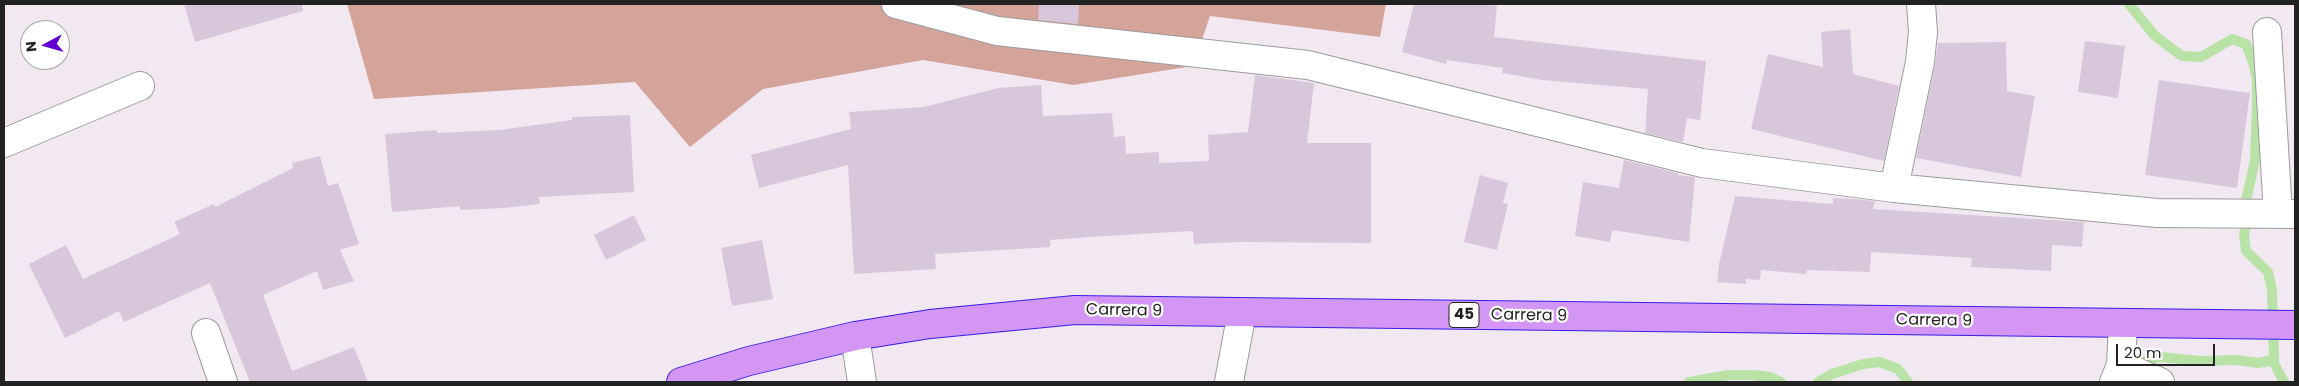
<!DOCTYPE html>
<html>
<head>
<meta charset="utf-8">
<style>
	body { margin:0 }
	#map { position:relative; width:2299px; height:386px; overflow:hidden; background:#f2e8f1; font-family:Poppins,sans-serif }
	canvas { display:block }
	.frame { position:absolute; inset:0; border:5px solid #222; pointer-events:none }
	.north { position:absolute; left:20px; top:20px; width:50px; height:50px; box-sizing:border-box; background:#fff; border:1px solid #a7a7a7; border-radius:50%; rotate:264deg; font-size:14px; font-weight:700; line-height:20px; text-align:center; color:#222 }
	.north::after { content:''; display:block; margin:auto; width:18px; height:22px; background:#6100d3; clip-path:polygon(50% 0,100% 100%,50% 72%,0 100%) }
	.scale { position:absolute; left:2116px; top:344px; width:99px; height:22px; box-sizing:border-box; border:2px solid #222; border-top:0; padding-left:6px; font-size:15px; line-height:18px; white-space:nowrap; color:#222; -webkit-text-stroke:4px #fff; paint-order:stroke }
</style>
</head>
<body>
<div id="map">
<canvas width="2299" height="386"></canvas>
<div class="frame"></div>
<div class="north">N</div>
<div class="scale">20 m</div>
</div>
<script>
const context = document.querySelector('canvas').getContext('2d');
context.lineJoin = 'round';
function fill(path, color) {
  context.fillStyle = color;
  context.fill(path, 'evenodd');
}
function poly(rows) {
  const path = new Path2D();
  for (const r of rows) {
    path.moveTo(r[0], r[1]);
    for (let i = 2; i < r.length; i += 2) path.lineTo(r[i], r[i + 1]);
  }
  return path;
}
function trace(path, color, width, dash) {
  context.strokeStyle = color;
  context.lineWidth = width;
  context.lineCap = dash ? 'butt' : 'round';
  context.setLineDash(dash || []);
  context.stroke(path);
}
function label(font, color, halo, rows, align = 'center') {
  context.font = font + ' Poppins,sans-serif';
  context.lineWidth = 4.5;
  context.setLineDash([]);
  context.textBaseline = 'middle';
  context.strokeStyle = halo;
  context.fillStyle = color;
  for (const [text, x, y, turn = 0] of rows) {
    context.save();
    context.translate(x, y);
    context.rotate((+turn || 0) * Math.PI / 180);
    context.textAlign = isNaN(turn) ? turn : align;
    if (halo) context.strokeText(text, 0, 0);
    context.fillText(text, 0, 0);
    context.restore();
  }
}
const forest = poly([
	[347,4,1386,4,1380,37,1210,16,1193,66,1073,85,923,60,763,89,690,147,635,82,374,99]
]);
const stream = poly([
	[2129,4,2155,36,2182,56,2201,57,2232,39,2246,44,2253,62,2257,79,2257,103,2255,160,2246,201],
	[2247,220,2244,235,2246,251,2268,272,2272,290,2274,363,2284,382],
	[2146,360,2161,357,2200,361,2237,360,2258,363,2274,360],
	[1689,382,1728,375,1752,375,1770,377,1781,382],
	[1818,382,1832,374,1863,364,1880,362,1898,369,1908,382]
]);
const building = poly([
	[184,4,302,4,303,11,195,42],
	[1039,4,1079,4,1078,24,1038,20],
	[1414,4,1479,4,1497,6,1494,37,1706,61,1700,120,1687,118,1683,142,1645,133,1648,89,1542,80,1502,73,1503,68,1447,60,1446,64,1402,52],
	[1850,29,1853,74,1899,86,1884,161,1751,129,1768,54,1823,67,1821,32],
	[2085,41,2125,46,2118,98,2078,92],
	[2006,42,2007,91,2035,96,2021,177,1916,158,1935,65,1938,43],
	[1255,75,1314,83,1307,143,1371,143,1371,243,1238,242,1194,244,1193,231,1104,236,1050,240,1050,247,935,254,936,269,854,274,848,165,759,188,751,155,851,129,849,112,924,107,998,88,1041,85,1043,116,1112,113,1114,137,1125,136,1126,154,1159,152,1159,163,1209,161,1208,135,1248,132],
	[2159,80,2250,93,2237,188,2145,175],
	[630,115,634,192,539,197,540,204,504,208,460,210,460,206,392,212,385,134,437,130,437,133,500,130,572,120,572,117],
	[320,156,328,186,338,183,359,244,340,250,354,281,323,290,317,271,263,295,292,371,354,347,368,382,250,382,210,283,124,322,119,311,65,338,29,264,66,245,83,279,180,234,174,222,214,204,215,207,293,168,292,163],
	[1624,160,1678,173,1678,175,1695,177,1689,242,1612,230,1610,242,1575,236,1583,182,1619,188],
	[1480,175,1508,183,1503,203,1508,204,1497,250,1464,242],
	[1735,196,1833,204,1833,198,1854,199,1875,201,1873,209,2084,222,2082,247,2052,245,2051,271,1971,267,1972,258,1871,252,1870,272,1807,270,1806,274,1761,270,1760,280,1746,279,1746,284,1717,282,1719,264],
	[634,215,646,240,606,260,594,235],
	[762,240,773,299,732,306,721,248]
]);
const minor = poly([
	[896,4,997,31,1308,65,1702,163,1894,188,2157,213,2295,214],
	[2267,32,2278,214],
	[4,143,140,86],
	[1894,188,1920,62,1923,32,1921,4],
	[206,333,223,382],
	[855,336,862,382],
	[2121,365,2160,382],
	[1229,382,1242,312],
	[2114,382,2121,365,2123,323]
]);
const trunk = poly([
	[681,382,749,361,855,336,930,324,1075,310,2295,325]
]);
const shields = [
	[1464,315,30]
];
const shieldNames = [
	["45",1464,315]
];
const streetNames = [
	["Carrera 9",1124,311,1],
	["Carrera 9",1529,316,1],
	["Carrera 9",1934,321,1]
];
fill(forest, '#d4a49a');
trace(stream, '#b9e2a6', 10);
fill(building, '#d8c7da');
trace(minor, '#9c9c9c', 30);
trace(trunk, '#361ee7', 30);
trace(minor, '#fff', 28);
trace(trunk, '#d396f4', 28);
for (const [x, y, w] of shields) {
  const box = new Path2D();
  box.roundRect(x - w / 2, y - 12.5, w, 25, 4);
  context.fillStyle = '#fff';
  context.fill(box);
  trace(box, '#222', 1);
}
label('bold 15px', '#222', null, shieldNames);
label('16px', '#222', '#fff', streetNames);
</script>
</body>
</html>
